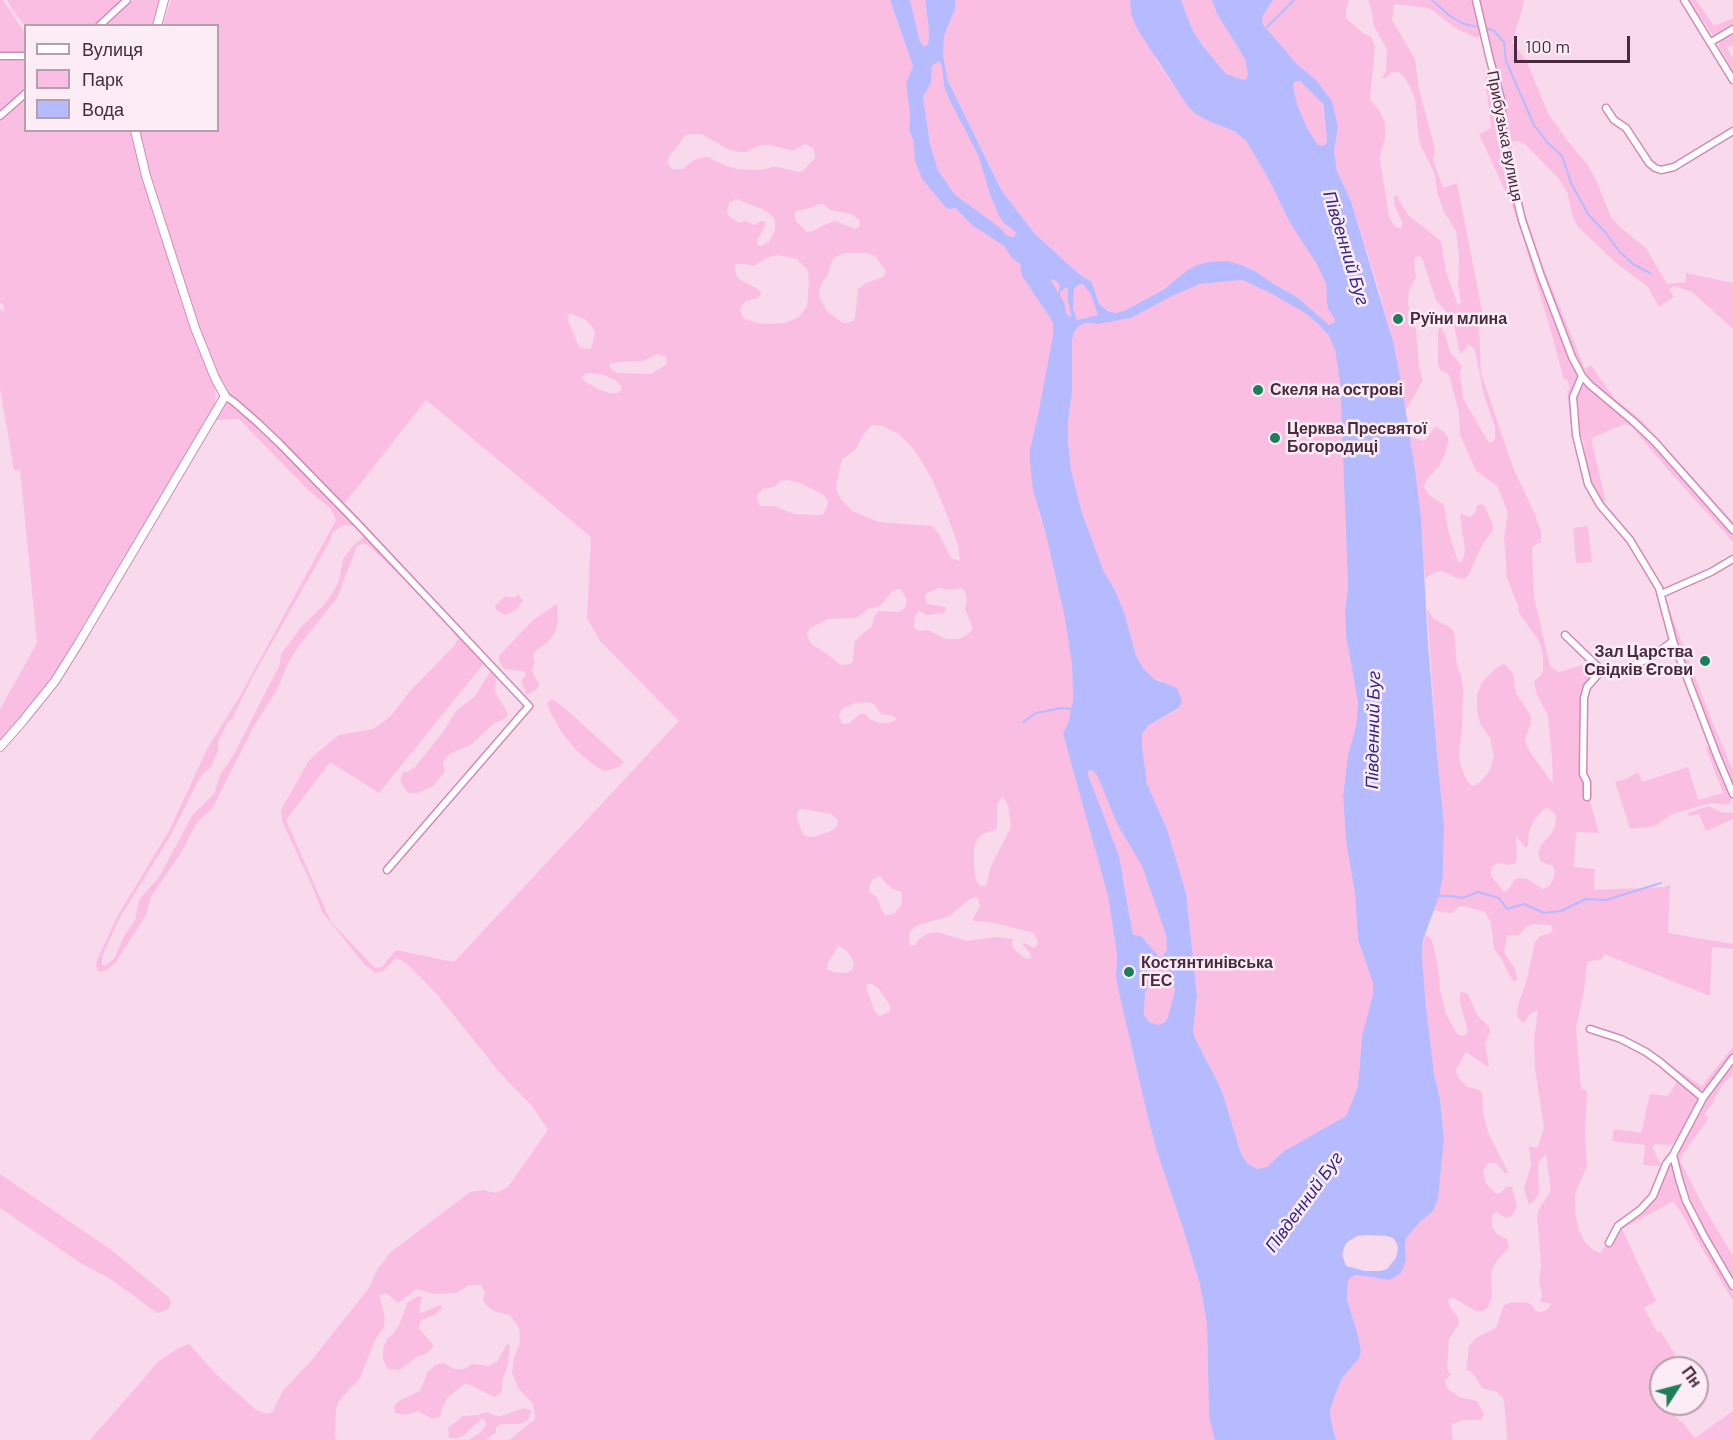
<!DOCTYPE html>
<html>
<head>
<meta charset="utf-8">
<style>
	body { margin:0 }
	#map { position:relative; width:1733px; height:1440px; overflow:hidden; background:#f9daec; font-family:Barlow,sans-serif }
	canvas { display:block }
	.legend { position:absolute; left:24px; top:24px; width:195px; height:108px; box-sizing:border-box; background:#fcecf5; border:2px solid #b49fac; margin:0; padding:8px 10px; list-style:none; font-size:18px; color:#482b3e }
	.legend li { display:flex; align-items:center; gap:12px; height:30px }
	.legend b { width:30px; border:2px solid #b49fac }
	.north { position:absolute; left:1649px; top:1356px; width:60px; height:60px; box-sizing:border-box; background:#fcecf5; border:2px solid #b49fac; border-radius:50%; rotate:54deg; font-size:16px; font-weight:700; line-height:24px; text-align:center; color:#482b3e }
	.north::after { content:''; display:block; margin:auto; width:21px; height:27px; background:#1c7f58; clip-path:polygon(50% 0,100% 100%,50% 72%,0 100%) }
	.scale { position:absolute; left:1514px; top:36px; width:116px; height:27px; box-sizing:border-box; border:3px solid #482b3e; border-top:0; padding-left:8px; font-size:18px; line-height:21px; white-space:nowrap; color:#482b3e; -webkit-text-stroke:4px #fcecf5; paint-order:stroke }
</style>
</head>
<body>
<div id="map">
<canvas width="1733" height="1440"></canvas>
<ul class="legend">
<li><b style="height:8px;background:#fff"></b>Вулиця</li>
<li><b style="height:16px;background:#fbbee3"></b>Парк</li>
<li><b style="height:16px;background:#b6bafe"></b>Вода</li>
</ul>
<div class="north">Пн</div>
<div class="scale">100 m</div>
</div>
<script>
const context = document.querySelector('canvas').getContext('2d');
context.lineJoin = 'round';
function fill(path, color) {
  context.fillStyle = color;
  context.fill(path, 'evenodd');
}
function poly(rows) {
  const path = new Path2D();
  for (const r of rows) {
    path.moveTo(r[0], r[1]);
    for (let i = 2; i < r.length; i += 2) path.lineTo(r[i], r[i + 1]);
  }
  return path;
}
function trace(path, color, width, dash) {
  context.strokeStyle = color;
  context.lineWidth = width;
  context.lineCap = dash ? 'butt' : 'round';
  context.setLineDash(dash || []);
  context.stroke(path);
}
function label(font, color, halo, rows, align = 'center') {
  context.font = font + ' Barlow,sans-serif';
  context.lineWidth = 5;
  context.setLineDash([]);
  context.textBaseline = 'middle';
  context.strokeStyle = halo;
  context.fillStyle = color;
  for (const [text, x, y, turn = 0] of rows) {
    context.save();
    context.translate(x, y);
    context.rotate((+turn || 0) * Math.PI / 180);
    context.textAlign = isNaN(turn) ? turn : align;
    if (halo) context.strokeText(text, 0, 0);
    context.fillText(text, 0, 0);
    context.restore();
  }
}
const green = poly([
	[0,0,3,0,25,33,25,52,0,52],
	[7,0,123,0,95,25,25,26,12,9],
	[133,0,161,0,155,25,105,26],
	[171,0,890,0,913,66,906,83,910,113,909,130,913,140,915,161,922,179,946,208,955,208,973,226,1004,246,1011,257,1020,264,1022,276,1050,318,1053,324,1053,335,1038,415,1030,449,1039,513,1046,535,1064,614,1072,664,1073,700,1069,720,1063,734,1108,896,1117,955,1116,977,1119,993,1148,1118,1158,1155,1183,1228,1200,1285,1207,1324,1209,1417,1215,1440,509,1440,535,1419,533,1404,518,1388,512,1372,514,1357,520,1343,519,1328,510,1315,494,1311,487,1306,483,1300,485,1292,481,1285,469,1285,456,1293,433,1294,417,1289,398,1303,386,1293,379,1295,385,1318,384,1327,375,1340,360,1378,338,1402,336,1410,335,1436,337,1440,90,1440,159,1361,177,1349,189,1344,216,1374,256,1410,268,1414,273,1411,282,1392,311,1361,369,1288,378,1268,391,1252,470,1192,483,1190,496,1193,508,1187,548,1130,532,1106,500,1073,435,992,406,963,396,958,384,970,375,973,364,964,322,912,313,888,282,821,281,810,308,762,318,752,339,735,373,729,390,717,410,691,455,645,458,639,441,615,369,546,363,543,357,546,337,598,298,647,287,665,278,688,253,728,212,809,197,822,182,851,151,897,146,915,116,962,106,971,99,972,96,966,97,960,118,915,169,831,207,749,240,696,336,520,330,508,309,491,239,419,216,420,207,429,58,681,38,711,0,752,0,747,40,703,222,397,147,166,138,131,218,130,218,26,163,25],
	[689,134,701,134,707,137,727,149,739,152,747,152,760,145,770,145,793,151,805,144,813,148,815,154,815,158,803,171,799,172,778,167,772,167,762,170,737,169,726,166,708,157,704,157,694,160,682,169,673,169,669,166,668,163,669,157,685,136],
	[736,199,762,209,771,214,775,220,775,230,769,242,761,246,757,245,757,244,758,239,765,226,765,222,761,221,754,225,746,221,739,223,729,216,727,212,729,203],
	[819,204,823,204,830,210,851,214,859,220,860,226,855,229,835,221,824,225,813,231,807,232,796,221,795,217,795,212,797,211,810,208],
	[845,253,867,253,875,256,886,271,883,277,866,283,858,289,855,317,853,321,845,323,840,321,827,311,819,297,819,292,822,282,828,275,833,258],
	[777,255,797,259,806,268,808,272,809,281,807,306,799,317,785,323,762,324,744,319,740,310,741,306,746,301,758,298,762,293,758,289,739,279,736,275,735,267,737,264,746,264,754,266,766,258],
	[570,313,586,320,594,329,595,333,591,349,587,349,579,347,567,318],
	[657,354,666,357,667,364,651,374,618,373,612,370,609,365,612,363,620,362,644,361],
	[591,373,604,375,615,380,620,385,622,390,617,393,609,393,598,389,586,382,581,377,586,374],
	[426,400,591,537,587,618,600,641,679,721,454,962,396,950,382,967,375,968,331,922,286,820,330,762,379,793,488,658,345,503],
	[872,425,882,426,899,434,911,446,920,459,932,479,947,515,958,545,960,561,951,558,939,534,932,526,879,522,852,511,840,498,836,488,840,466,843,459,856,449,862,436],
	[788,480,800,483,824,495,828,502,826,509,823,514,819,515,794,514,774,506,760,506,757,497,759,493,763,489,774,487,780,481],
	[344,525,355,526,361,532,363,537,352,547,343,559,339,580,335,589,324,605,302,626,281,654,280,664,234,754,220,775,214,794,193,814,159,877,139,900,135,920,124,936,114,959,106,965,102,965,102,957,119,919,171,835,200,777,211,767,218,751,218,742,228,722,232,719,252,678,330,541,333,532],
	[939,588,952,590,961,588,965,591,967,599,965,609,973,629,967,635,958,639,946,639,928,630,918,631,914,627,915,616,919,611,927,615,944,613,946,609,945,607,928,604,926,601,925,596,927,593],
	[900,589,907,599,905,608,899,612,878,611,874,617,872,626,855,641,853,660,851,664,841,665,827,654,810,643,807,633,810,628,828,619,856,618,868,609,880,606,890,594,894,590],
	[868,702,874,704,881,714,893,716,897,720,888,723,880,723,871,720,865,714,860,714,848,724,842,724,839,715,843,708,855,703],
	[1002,796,1008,805,1011,827,991,866,986,886,980,886,976,880,974,868,974,846,978,838,982,834,995,830,997,828,997,805],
	[801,809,831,814,838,820,837,826,831,831,814,837,805,836,802,832,797,817,798,811],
	[880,876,891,888,901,892,902,895,902,904,894,914,886,915,882,911,877,897,868,891,872,880],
	[976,897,978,899,980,906,973,919,974,921,991,922,1034,933,1038,943,1035,948,1024,943,1022,944,1030,953,1031,958,1027,959,1023,957,1014,949,1012,945,1013,939,1005,938,995,937,967,941,937,932,927,934,919,939,915,945,910,946,909,935,911,930,918,925,950,916,968,900],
	[838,946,847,951,852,958,854,964,852,970,846,973,833,972,827,969,828,963],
	[868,984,872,984,879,989,891,1007,890,1011,880,1016,875,1012,866,987],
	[910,0,925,0,925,2,929,31,928,44,925,47,920,42],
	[955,0,1130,0,1157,61,1188,107,1196,114,1208,121,1234,131,1247,142,1269,180,1290,223,1316,263,1326,283,1328,309,1335,318,1335,322,1329,325,1325,323,1297,297,1244,266,1171,284,1124,311,1115,313,1103,308,1099,304,1092,282,1079,274,1035,234,1004,194,948,81,943,55,944,36,955,9],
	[1181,0,1212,0,1217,14,1245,59,1248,75,1246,79,1243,80,1235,79,1226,74,1203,46,1193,31],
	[1273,0,1349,0,1346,10,1346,18,1363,33,1371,37,1375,46,1370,99,1380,112,1385,123,1385,139,1381,150,1380,160,1389,216,1394,226,1401,229,1402,222,1394,204,1394,197,1396,195,1408,215,1441,241,1446,271,1458,306,1461,302,1458,285,1459,258,1456,231,1443,210,1437,192,1435,175,1419,141,1415,99,1410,87,1404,77,1398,72,1392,72,1387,77,1381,79,1386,71,1387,50,1374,26,1372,13,1368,0,1472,0,1481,35,1477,38,1457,29,1429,8,1394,4,1392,20,1415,59,1419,89,1435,149,1433,159,1443,188,1457,183,1483,316,1479,326,1481,373,1513,468,1534,512,1541,532,1541,543,1536,544,1532,548,1534,597,1550,666,1559,672,1589,663,1595,670,1596,673,1587,683,1582,764,1584,792,1588,794,1599,833,1576,832,1574,867,1595,869,1594,890,1665,887,1670,884,1668,933,1733,944,1733,949,1712,947,1710,996,1604,954,1602,959,1587,962,1584,991,1576,1029,1581,1089,1587,1091,1585,1138,1587,1166,1575,1194,1575,1213,1579,1230,1585,1242,1593,1250,1600,1253,1619,1227,1646,1208,1651,1203,1668,1165,1672,1160,1682,1199,1733,1293,1733,1301,1674,1201,1622,1229,1656,1301,1644,1308,1657,1332,1661,1332,1676,1356,1669,1361,1667,1368,1661,1368,1661,1391,1658,1401,1685,1425,1695,1438,1733,1411,1733,1440,1507,1440,1505,1410,1503,1398,1497,1392,1482,1388,1474,1375,1470,1371,1466,1370,1469,1346,1477,1337,1496,1328,1504,1305,1512,1302,1528,1303,1531,1304,1536,1311,1541,1312,1547,1310,1551,1305,1549,1303,1540,1302,1542,1296,1539,1281,1541,1264,1537,1216,1539,1209,1551,1191,1546,1154,1539,1161,1538,1166,1539,1193,1534,1201,1529,1205,1524,1189,1531,1165,1529,1146,1536,1148,1538,1147,1544,1128,1535,1069,1534,1039,1538,1010,1530,1014,1524,1023,1518,1018,1517,1010,1519,1002,1526,983,1535,942,1540,936,1550,933,1553,930,1551,925,1533,924,1526,927,1518,936,1511,935,1507,937,1504,952,1515,969,1517,979,1515,982,1509,975,1502,960,1494,949,1491,923,1485,912,1464,906,1459,907,1453,912,1449,913,1434,910,1443,875,1444,825,1437,754,1427,609,1434,619,1448,626,1454,632,1457,666,1461,675,1463,689,1462,731,1459,753,1460,763,1465,777,1468,782,1472,786,1476,785,1481,781,1489,772,1494,756,1490,738,1480,724,1477,709,1477,695,1482,682,1495,669,1503,664,1506,665,1513,673,1516,693,1531,716,1531,724,1525,739,1528,749,1553,784,1552,758,1548,716,1537,695,1534,683,1535,680,1539,677,1543,671,1543,654,1539,641,1519,613,1518,606,1507,578,1504,537,1508,514,1505,505,1497,486,1476,471,1460,435,1459,413,1449,375,1447,373,1440,370,1438,363,1438,332,1440,326,1445,334,1450,352,1462,366,1460,373,1463,398,1487,440,1491,443,1495,438,1495,427,1484,395,1475,351,1469,344,1461,354,1460,353,1452,318,1436,300,1422,258,1419,256,1416,257,1414,260,1416,278,1409,290,1408,304,1416,330,1419,366,1423,380,1406,410,1393,341,1377,284,1351,201,1337,171,1334,151,1338,127,1315,79,1297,64,1263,26,1262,17],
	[1547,808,1549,808,1556,816,1555,826,1552,833,1541,845,1538,854,1541,862,1553,866,1555,872,1553,880,1549,886,1543,889,1527,879,1518,878,1514,880,1509,889,1504,892,1492,877,1491,872,1493,866,1499,863,1509,865,1515,863,1517,857,1516,836,1526,848,1528,845,1529,832,1534,820,1543,810],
	[1478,0,1524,0,1522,10,1512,42,1526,60,1549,115,1567,140,1588,165,1597,182,1611,217,1621,228,1646,248,1667,284,1686,282,1686,273,1733,283,1733,329,1692,292,1674,286,1669,290,1674,297,1659,307,1648,287,1616,263,1578,227,1573,217,1567,192,1559,179,1525,144,1518,141,1511,142,1524,210,1543,266,1585,369,1591,365,1614,398,1641,420,1733,522,1733,525,1648,432,1615,405,1593,383,1575,358,1557,312,1526,222,1506,142,1504,104,1497,78,1486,24],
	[1689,0,1696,0,1714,26,1733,18,1733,26,1713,36],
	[1733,33,1733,45,1727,47,1733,59,1733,71,1719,47,1719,44,1722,40],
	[0,60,25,61,26,130,130,131,137,158,189,321,215,389,216,398,213,409,53,676,15,725,0,742,0,709,37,643,20,469,17,471,14,469,0,389,0,309,4,312,3,304,0,303],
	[939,61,942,66,944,86,949,99,978,155,994,205,1005,224,1018,233,1013,237,1006,235,1003,230,956,196,952,192,938,170,930,144,923,97,931,83,932,66],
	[1484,70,1491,73,1500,107,1499,124,1502,146,1541,284,1551,314,1571,362,1594,394,1639,430,1723,522,1733,534,1733,542,1671,473,1631,426,1625,424,1591,438,1606,503,1595,496,1587,480,1584,441,1579,433,1577,425,1571,426,1567,391,1570,390,1567,379,1564,380,1550,328,1520,228,1512,206,1479,134,1491,128],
	[1298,81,1304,84,1322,103,1327,140,1326,144,1322,146,1318,145,1307,128,1297,104,1293,86],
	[1045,278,1056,281,1060,285,1058,297,1059,305,1053,300,1043,284,1042,281],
	[1242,280,1272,294,1305,313,1318,324,1329,336,1335,350,1340,382,1348,587,1345,611,1346,636,1358,703,1356,726,1348,755,1343,796,1346,841,1355,894,1358,940,1373,983,1373,994,1362,1036,1358,1086,1346,1116,1284,1151,1267,1167,1257,1169,1248,1164,1241,1154,1222,1091,1195,1038,1193,1031,1197,995,1186,893,1167,829,1147,784,1142,745,1142,734,1149,725,1179,709,1160,680,1154,679,1143,668,1136,656,1125,615,1115,590,1104,572,1082,513,1071,470,1068,441,1068,422,1072,392,1072,340,1074,332,1079,326,1086,323,1098,324,1131,318,1174,295,1200,284],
	[1080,284,1085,286,1091,295,1099,315,1079,320,1075,318,1073,305,1074,291,1075,287],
	[1066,287,1068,290,1068,301,1071,316,1070,318,1064,311,1060,299,1060,293],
	[1435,427,1443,431,1448,437,1448,442,1445,454,1439,466,1426,480,1424,487,1429,495,1444,505,1448,530,1458,562,1462,562,1465,551,1460,515,1462,514,1470,517,1475,513,1477,506,1480,504,1484,505,1493,525,1493,529,1482,545,1469,574,1464,579,1457,578,1442,571,1433,573,1425,579,1421,518,1410,436,1423,441,1427,438],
	[1588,526,1592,562,1576,563,1573,528],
	[518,595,523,600,518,608,514,611,506,615,497,611,495,606,505,596,514,598],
	[1667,603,1712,721,1733,770,1733,793,1679,649,1672,627],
	[557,604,558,622,555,632,550,640,534,652,533,657,535,661,532,671,536,680,539,683,538,688,527,695,521,682,526,674,523,671,504,669,499,661,499,656,533,620],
	[492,669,496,676,495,692,508,713,506,718,493,724,471,745,449,754,443,762,445,771,433,786,418,793,408,793,400,781,403,772,407,772,415,767,443,732,456,711,475,696],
	[550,700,554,700,568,711,624,762,619,767,605,771,596,767,577,751,562,733,550,712,547,703],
	[1705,746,1710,748,1731,798,1731,802,1725,805,1711,803,1672,814,1655,826,1630,829,1615,782,1626,779,1638,772,1642,782,1688,767,1698,800,1723,793],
	[1089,770,1092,770,1097,775,1118,826,1142,866,1166,935,1167,949,1163,956,1159,957,1151,949,1146,941,1133,935,1123,876,1088,775],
	[1706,807,1710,807,1721,812,1733,813,1733,819,1706,831,1699,814,1689,816,1688,813],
	[1425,934,1432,940,1438,966,1440,990,1446,1014,1457,1034,1464,1036,1468,1032,1460,1002,1460,993,1462,992,1468,994,1477,1015,1489,1027,1490,1031,1485,1045,1489,1065,1488,1067,1466,1052,1456,1070,1458,1077,1467,1087,1477,1089,1482,1092,1483,1113,1488,1132,1508,1172,1506,1174,1496,1163,1488,1163,1483,1171,1486,1183,1495,1193,1499,1194,1507,1186,1512,1187,1517,1206,1515,1211,1510,1217,1506,1218,1497,1212,1494,1213,1492,1216,1492,1227,1497,1234,1507,1239,1509,1245,1507,1250,1498,1259,1491,1271,1492,1296,1488,1307,1483,1311,1476,1311,1453,1298,1448,1300,1450,1307,1457,1316,1459,1323,1449,1339,1447,1369,1449,1373,1452,1374,1447,1378,1445,1382,1448,1389,1459,1397,1477,1401,1484,1414,1482,1419,1479,1420,1463,1420,1453,1424,1451,1428,1453,1440,1336,1440,1331,1422,1330,1411,1334,1398,1342,1378,1352,1366,1361,1351,1358,1335,1347,1299,1348,1281,1351,1277,1357,1275,1389,1280,1406,1259,1405,1243,1407,1237,1419,1223,1433,1211,1438,1199,1444,1139,1440,1099,1434,1074,1423,984,1422,958],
	[1151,960,1162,965,1167,968,1171,974,1175,990,1168,1017,1165,1022,1159,1025,1149,1022,1144,1015,1145,994,1148,986,1147,963],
	[1733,1047,1733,1055,1703,1093,1699,1093,1658,1057,1702,1086],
	[1733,1065,1733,1074,1724,1083,1714,1099,1715,1100,1704,1115,1709,1118,1682,1155,1680,1161,1705,1209,1733,1256,1733,1281,1719,1258,1688,1193,1678,1168,1677,1154,1709,1095],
	[1678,1080,1700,1098,1675,1143,1669,1145,1654,1144,1653,1149,1661,1166,1643,1165,1645,1145,1612,1141,1614,1129,1641,1133,1650,1094,1668,1096],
	[0,1174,110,1249,169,1297,171,1303,169,1309,157,1313,109,1278,82,1264,0,1208],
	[418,1296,422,1297,419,1308,421,1313,438,1306,443,1306,436,1314,420,1321,419,1328,434,1346,426,1354,416,1357,400,1370,389,1369,386,1367,383,1358,383,1349,387,1339,393,1334,399,1325,407,1303],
	[507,1344,510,1345,508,1365,503,1379,501,1393,494,1397,466,1383,448,1397,442,1408,440,1417,432,1419,418,1411,405,1415,395,1413,394,1406,399,1401,420,1391,427,1373,435,1365,444,1363,454,1369,464,1369,472,1364,489,1366,497,1362],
	[524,1408,532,1411,528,1420,520,1424,501,1424,496,1427,496,1432,486,1440,469,1440,481,1432,486,1424,485,1420,481,1419,463,1436,458,1438,449,1438,448,1428,463,1416,478,1415,487,1412,496,1416,501,1416]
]);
const water = poly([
	[890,0,910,0,920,42,925,47,928,44,929,31,925,0,955,0,955,9,944,36,943,55,948,81,999,185,1004,194,1035,234,1079,274,1092,282,1099,304,1108,311,1115,313,1124,311,1164,289,1188,270,1197,265,1209,262,1227,261,1244,266,1256,272,1274,284,1297,297,1329,325,1335,322,1335,319,1328,309,1327,303,1326,283,1316,263,1290,223,1269,180,1247,142,1234,131,1208,121,1196,114,1188,107,1136,27,1131,13,1130,0,1181,0,1193,31,1203,46,1226,74,1243,80,1246,79,1248,75,1245,59,1217,14,1212,0,1273,0,1262,17,1263,25,1297,64,1315,79,1332,101,1338,127,1334,151,1337,171,1351,201,1393,341,1402,387,1415,470,1421,518,1428,644,1437,754,1444,825,1443,875,1439,896,1423,940,1422,958,1425,998,1434,1074,1440,1099,1444,1139,1438,1199,1433,1211,1419,1223,1407,1237,1405,1243,1406,1259,1403,1269,1400,1274,1389,1280,1357,1275,1351,1277,1348,1281,1347,1299,1358,1335,1361,1351,1359,1358,1342,1378,1334,1398,1330,1411,1331,1421,1336,1440,1215,1440,1214,1437,1209,1417,1207,1324,1200,1285,1183,1228,1158,1155,1148,1118,1119,993,1116,977,1117,955,1108,896,1063,734,1069,720,1073,700,1072,664,1064,614,1046,535,1033,490,1030,462,1030,449,1038,415,1053,335,1053,324,1050,318,1022,276,1020,264,1011,257,1004,246,973,226,955,208,950,209,946,208,922,179,915,161,913,140,909,130,910,113,906,83,913,66],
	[939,61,942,66,944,86,949,99,978,155,991,197,999,216,1005,224,1017,233,1013,237,1006,235,1003,230,954,194,938,170,930,144,923,97,931,83,932,66],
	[1300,81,1323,104,1327,140,1326,144,1322,146,1318,145,1307,128,1297,104,1293,86,1295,82],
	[1047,278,1056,281,1060,285,1058,297,1059,305,1053,300,1043,284,1042,281],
	[1242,280,1272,294,1305,313,1318,324,1329,336,1335,350,1340,382,1348,587,1345,611,1346,636,1358,703,1356,726,1348,755,1343,796,1346,841,1355,894,1358,940,1373,983,1373,994,1362,1036,1358,1086,1346,1116,1284,1151,1267,1167,1257,1169,1248,1164,1241,1154,1222,1091,1195,1038,1193,1031,1197,995,1186,893,1167,829,1147,784,1142,745,1142,734,1149,725,1179,708,1182,701,1177,688,1154,679,1143,668,1136,656,1125,615,1115,590,1104,572,1082,513,1071,470,1068,441,1068,422,1072,392,1072,340,1074,332,1079,326,1086,323,1098,324,1131,318,1174,295,1200,284],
	[1083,284,1091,295,1098,315,1077,320,1073,308,1074,289,1078,285],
	[1066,287,1068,290,1068,301,1071,316,1070,317,1064,311,1060,299,1060,293],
	[1089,770,1092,770,1097,775,1118,826,1142,866,1166,935,1167,949,1163,956,1159,957,1141,936,1133,935,1119,856,1088,775],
	[1151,960,1162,965,1167,968,1171,974,1175,990,1168,1017,1165,1022,1159,1025,1149,1022,1144,1015,1145,994,1148,986,1147,963],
	[1367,1235,1387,1236,1393,1238,1396,1242,1398,1248,1396,1258,1387,1269,1380,1271,1365,1271,1346,1266,1342,1254,1346,1243,1357,1236]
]);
const stream = poly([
	[1432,0,1450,16,1464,24,1493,30,1504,42,1506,61,1534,125,1547,142,1562,156,1571,183,1588,214,1605,232,1619,251,1633,264,1650,273],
	[1264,30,1294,0],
	[1023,722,1036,713,1061,708,1074,709],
	[1436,896,1451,896,1462,898,1478,892,1499,898,1507,909,1524,904,1544,913,1561,911,1586,899,1606,900,1661,883]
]);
const river = poly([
	[1031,266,1039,274,1058,306,1060,322]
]);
const minor = poly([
	[1476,0,1490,60,1501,99,1504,145,1522,220,1541,276,1572,357,1582,376,1590,385,1633,421,1655,442,1733,530],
	[1684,0,1733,80],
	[99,26,127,0],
	[1711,42,1733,29],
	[0,56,26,56],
	[1606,108,1614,120,1626,128,1649,163,1655,168,1661,170,1674,167,1733,131],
	[0,116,26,93],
	[1582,376,1573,397,1576,435,1588,484,1600,505,1630,540,1659,588,1673,641,1717,756,1733,794],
	[225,396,234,402,258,423,280,444,357,523,529,706,387,870],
	[1661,594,1711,572,1733,559],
	[1565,635,1595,664,1602,670,1613,672,1620,672,1628,669,1654,655,1673,641],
	[1587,797,1587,782,1583,774,1584,698,1587,687,1602,670],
	[1590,1029,1621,1039,1646,1052,1660,1062,1703,1098],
	[1673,1155,1679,1179,1686,1201,1704,1236,1733,1286],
	[1609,1243,1618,1226,1640,1210,1653,1196,1666,1164,1673,1155,1703,1098,1733,1058]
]);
const tertiary = poly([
	[157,26,164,0],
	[0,747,22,722,55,681,80,641,225,396,215,378,195,328,146,176,135,130]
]);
const markers = [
	[1398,319,6,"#1c7f58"],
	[1258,390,6,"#1c7f58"],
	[1275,438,6,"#1c7f58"],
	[1705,661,6,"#1c7f58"],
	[1129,972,6,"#1c7f58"]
];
const streetNames = [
	["Прибузька вулиця",1505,136,79]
];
const poiNames = [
	["Руїни млина",1410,319],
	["Скеля на острові",1270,390],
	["Церква Пресвятої",1287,429],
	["Богородиці",1287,447],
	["Зал Царства",1693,652,"right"],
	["Свідків Єгови",1693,670,"right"],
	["Костянтинівська",1141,963],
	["ГЕС",1141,981]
];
const waterNames = [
	["Південний Буг",1346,248,73],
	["Південний Буг",1373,730,-89],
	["Південний Буг",1304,1202,-54]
];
fill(green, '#fbbee3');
fill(water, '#b6bafe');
trace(stream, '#b6bafe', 2);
trace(river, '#b6bafe', 14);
trace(minor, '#d28ab8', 9);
trace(tertiary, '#d28ab8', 10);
trace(minor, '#fff', 6);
trace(tertiary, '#fff', 8);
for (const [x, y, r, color] of markers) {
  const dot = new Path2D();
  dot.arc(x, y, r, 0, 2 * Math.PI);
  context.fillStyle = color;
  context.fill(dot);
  trace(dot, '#fcecf5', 2);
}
label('16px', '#482b3e', '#fcecf5', streetNames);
label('bold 16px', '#482b3e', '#fcecf5', poiNames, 'left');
label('italic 18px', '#352988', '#fcecf5', waterNames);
</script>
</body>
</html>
